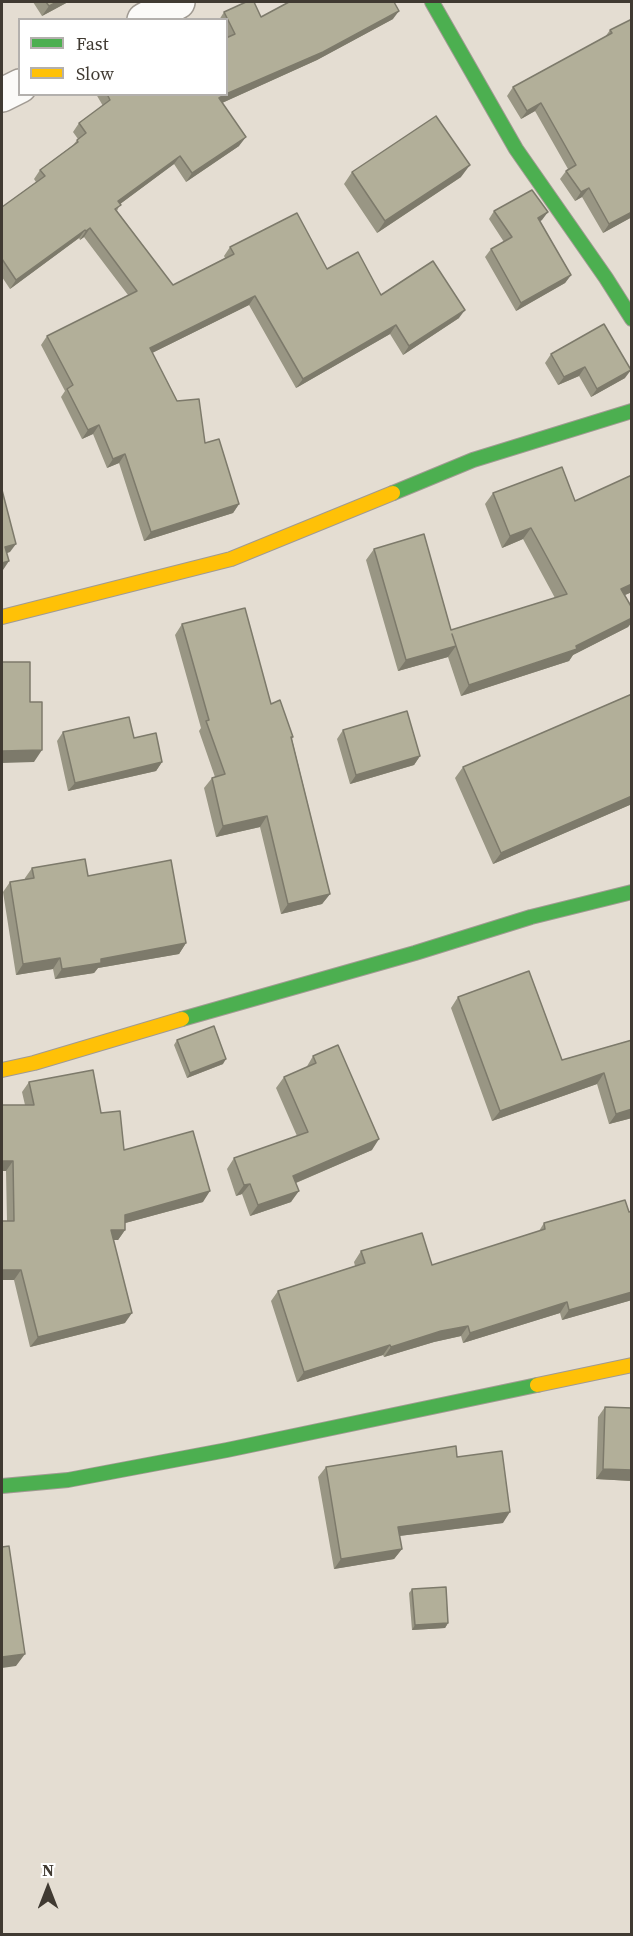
<!DOCTYPE html>
<html>
<head>
<meta charset="utf-8">
<style>
	body { margin:0 }
	#map { position:relative; width:633px; height:1936px; overflow:hidden; background:#e4ddd2; font-family:"Source Serif 4",serif }
	canvas { display:block }
	.frame { position:absolute; inset:0; border:3px solid #403a32; pointer-events:none }
	.legend { position:absolute; left:18px; top:18px; width:210px; height:78px; box-sizing:border-box; background:#fff; border:2px solid #b3b0ad; margin:0; padding:8px 10px; list-style:none; font-size:18px; color:#403a32 }
	.legend li { display:flex; align-items:center; gap:12px; height:30px }
	.legend b { width:30px; border:2px solid #b3b0ad }
	.north { position:absolute; left:18px; top:1858px; width:60px; height:60px; -webkit-text-stroke:4px #fff; paint-order:stroke; rotate:0deg; font-size:16px; font-weight:700; line-height:24px; text-align:center; color:#403a32 }
	.north::after { content:''; display:block; margin:auto; width:21px; height:27px; background:#403a32; clip-path:polygon(50% 0,100% 100%,50% 72%,0 100%) }
</style>
</head>
<body>
<div id="map">
<canvas width="633" height="1936"></canvas>
<div class="frame"></div>
<ul class="legend">
<li><b style="height:8px;background:#4caf50"></b>Fast</li>
<li><b style="height:8px;background:#ffc107"></b>Slow</li>
</ul>
<div class="north">N</div>
</div>
<script>
const context = document.querySelector('canvas').getContext('2d');
context.lineJoin = 'round';
function poly(rows) {
  const path = new Path2D();
  for (const r of rows) {
    path.moveTo(r[0], r[1]);
    for (let i = 2; i < r.length; i += 2) path.lineTo(r[i], r[i + 1]);
  }
  return path;
}
function trace(path, color, width, dash) {
  context.strokeStyle = color;
  context.lineWidth = width;
  context.lineCap = dash ? 'butt' : 'round';
  context.setLineDash(dash || []);
  context.stroke(path);
}
function fill(path, color) {
  context.fillStyle = color;
  context.fill(path, 'evenodd');
}
const street = poly([
	[144,20,178,2],
	[2,95,20,86]
]);
const fast = poly([
	[432,2,516,149,606,278,632,319],
	[393,493,473,460,632,411],
	[182,1019,415,953,531,917,632,892],
	[2,1486,68,1480,227,1450,537,1385]
]);
const slow = poly([
	[2,617,231,559,393,493],
	[2,1070,34,1063,182,1019],
	[537,1385,632,1365]
]);
const wall = poly([
	[33,2,68,2,42,16],
	[224,12,261,17,393,19,317,60,222,103,239,146,186,182,174,164,120,204,117,211,173,285,225,258,224,256,230,247,327,269,381,295,459,318,403,355,390,334,296,388,249,305,152,353,177,401,205,443,239,504,233,513,144,541,119,463,107,468,93,434,82,439,61,397,65,391,41,345,47,336,128,295,84,237,80,240,79,238,10,289,2,277,2,207,36,182,34,179,40,170,73,145,78,139,73,132,79,123,103,106,96,94,226,94,226,20,219,20],
	[632,19,632,217,603,233,582,197,575,201,560,179,566,171,568,169,535,111,521,119,507,96,513,87,605,37,610,30],
	[352,172,461,177,377,233,344,184],
	[494,211,542,220,540,221,571,275,565,283,516,311,485,257,491,249,504,242,489,219],
	[551,354,625,378,591,397,579,376,558,385,545,363],
	[632,475,632,592,625,595,632,608,632,622,628,627,573,655,569,661,461,696,448,657,398,671,366,560,374,549,451,630,555,598,523,539,502,548,485,504,493,493,575,501],
	[182,624,271,704,293,737,292,739,330,894,322,904,281,914,260,827,216,837,204,788,212,778,215,777,199,731,201,728,175,635],
	[632,694,632,804,493,864,455,778,463,767],
	[343,730,420,756,414,765,350,784,337,739],
	[63,732,134,738,162,762,156,771,68,791,57,741],
	[32,868,88,876,186,943,179,954,98,968,94,973,55,979,53,969,16,975,3,892,10,882,25,880,25,878],
	[458,997,562,1060,632,1040,632,1118,609,1124,597,1084,492,1121,451,1008],
	[177,1040,223,1064,187,1078,174,1045],
	[313,1056,372,1150,296,1183,291,1202,250,1216,242,1194,236,1196,227,1169,234,1158,297,1136,276,1088,284,1077,306,1068],
	[29,1082,101,1113,124,1150,203,1202,125,1223,125,1230,118,1240,113,1240,125,1323,30,1347,14,1280,2,1280,7,1221,6,1171,2,1171,25,1105,22,1092],
	[632,1211,632,1300,562,1320,560,1313,463,1343,461,1336,434,1342,384,1357,383,1355,297,1382,271,1301,278,1291,355,1266,354,1262,361,1251,432,1265,539,1231,544,1223],
	[605,1407,632,1408,632,1481,596,1479,598,1417],
	[457,1457,503,1523,399,1536,402,1549,394,1559,334,1569,318,1477,326,1467],
	[412,1589,448,1623,445,1628,412,1630,409,1593]
]);
const shadedWall = poly([
	[57,2,68,2,42,16,49,6],
	[399,11,393,19,317,60,213,107,219,98],
	[541,103,535,111,521,119,527,111],
	[246,137,239,146,186,182,192,173],
	[180,156,174,164,112,210,118,201],
	[470,165,461,177,377,233,385,221],
	[589,188,582,197,575,201,581,192],
	[548,212,542,220,532,225,538,218],
	[632,212,632,217,603,233,609,224],
	[90,228,84,237,80,240,86,231],
	[85,230,79,238,10,289,16,280],
	[571,275,565,283,516,311,521,303],
	[255,296,249,305,144,357,150,348],
	[465,310,459,318,403,355,409,346],
	[396,325,390,334,296,388,303,379],
	[585,367,579,376,558,385,564,377],
	[631,370,625,378,591,397,597,389],
	[99,425,93,434,82,439,88,430],
	[125,454,119,463,107,468,113,459],
	[239,504,233,513,144,541,151,532],
	[531,528,523,539,502,548,510,536],
	[16,544,10,552,2,555,5,547],
	[9,561,3,570,2,570,2,563],
	[632,584,632,592,613,600,621,589],
	[632,618,632,622,628,627,573,655,569,661,461,696,469,685,576,646],
	[456,646,448,657,398,671,406,660],
	[42,750,34,762,2,763,2,751],
	[420,756,414,765,350,784,356,775],
	[162,762,156,771,68,791,75,783],
	[632,796,632,804,493,864,501,853],
	[267,816,260,827,216,837,223,826],
	[330,894,322,904,281,914,288,904],
	[186,943,179,954,98,968,94,973,55,979,62,969,101,959],
	[60,958,53,969,16,975,23,964],
	[226,1059,223,1064,187,1078,190,1073],
	[604,1073,597,1084,492,1121,500,1111],
	[632,1109,632,1118,609,1124,616,1114],
	[379,1139,372,1150,286,1187,293,1176],
	[2,1161,13,1161,6,1171,2,1171],
	[250,1184,242,1194,236,1196,244,1185],
	[210,1191,203,1202,118,1225,125,1215],
	[299,1191,291,1202,250,1216,258,1205],
	[111,1230,125,1230,118,1240,104,1240],
	[2,1270,21,1270,14,1280,2,1280],
	[632,1292,632,1300,562,1320,569,1310],
	[567,1302,560,1313,463,1343,470,1333],
	[132,1313,125,1323,30,1347,38,1337],
	[468,1326,461,1336,434,1342,384,1357,391,1347,441,1331],
	[390,1345,383,1355,297,1382,304,1372],
	[603,1469,632,1470,632,1481,596,1479],
	[510,1512,503,1523,391,1537,398,1527],
	[402,1549,394,1559,334,1569,341,1559],
	[448,1623,445,1628,412,1630,415,1625],
	[25,1654,16,1666,2,1668,2,1657]
]);
const building = poly([
	[46,2,57,2,49,6,46,2],
	[246,2,254,2,261,17,289,2,394,2,399,11,323,52,226,94,226,38,235,34,224,12,246,2],
	[632,19,632,212,609,224,589,188,581,192,566,171,576,165,541,103,527,111,513,87,612,33,610,30,632,19],
	[107,94,226,94,219,98,246,137,192,173,180,156,118,201,121,205,115,209,173,285,234,254,230,247,297,213,327,269,358,252,381,295,433,261,465,310,409,346,396,325,303,379,255,296,150,348,177,401,199,399,205,443,219,439,239,504,151,532,125,454,113,459,99,425,88,430,67,389,73,385,47,336,137,291,90,228,86,231,85,230,16,280,2,259,2,207,45,176,40,170,78,142,77,140,86,133,79,123,110,100,107,94],
	[436,116,470,165,385,221,352,172,436,116],
	[532,190,548,212,538,218,571,275,521,303,491,249,512,237,494,211,532,190],
	[604,324,631,370,597,389,585,367,564,377,551,354,604,324],
	[562,467,575,501,632,475,632,584,621,589,632,608,632,618,576,646,577,649,469,685,452,634,456,646,406,660,374,549,424,534,451,630,567,594,531,528,510,536,493,493,562,467],
	[2,490,16,544,5,547,9,561,2,563,2,490],
	[245,608,271,704,280,700,293,737,291,737,330,894,288,904,267,816,223,826,212,778,225,774,206,721,209,720,182,624,245,608],
	[2,662,30,662,30,702,42,702,42,750,2,751,2,662],
	[632,694,632,796,501,853,463,767,632,694],
	[407,711,420,756,356,775,343,730,407,711],
	[129,717,134,738,156,733,162,762,75,783,63,732,129,717],
	[85,859,88,876,171,860,186,943,101,959,101,963,62,969,60,958,23,964,10,882,34,878,32,868,85,859],
	[529,971,562,1060,632,1040,632,1109,616,1114,604,1073,500,1111,458,997,529,971],
	[214,1026,226,1059,190,1073,177,1040,214,1026],
	[338,1045,379,1139,293,1176,299,1191,258,1205,250,1184,244,1185,234,1158,308,1132,284,1077,316,1063,313,1056,338,1045],
	[93,1070,101,1113,120,1111,124,1150,193,1131,210,1191,125,1215,125,1230,111,1230,132,1313,38,1337,21,1270,2,1270,2,1221,14,1221,13,1161,2,1161,2,1105,34,1105,29,1082,93,1070],
	[625,1200,629,1212,632,1211,632,1292,569,1310,567,1302,470,1333,468,1326,441,1331,391,1347,390,1345,304,1372,278,1291,365,1263,361,1251,422,1233,432,1265,545,1229,544,1223,625,1200],
	[605,1407,632,1408,632,1470,603,1469,605,1407],
	[456,1446,457,1457,502,1451,510,1512,398,1527,402,1549,341,1559,326,1467,456,1446],
	[9,1546,25,1654,2,1657,2,1547,9,1546],
	[446,1587,448,1623,415,1625,412,1589,446,1587]
]);
trace(street, '#a09a92', 36);
trace(fast, '#a09a92', 16);
trace(slow, '#a09a92', 16);
trace(street, '#fbfaf8', 33);
trace(fast, '#4caf50', 14);
trace(slow, '#ffc107', 14);
fill(wall, '#999684');
fill(shadedWall, '#7d7a6b');
fill(building, '#b2af99');
trace(building, '#7d7a6b', 1.5);
</script>
</body>
</html>
